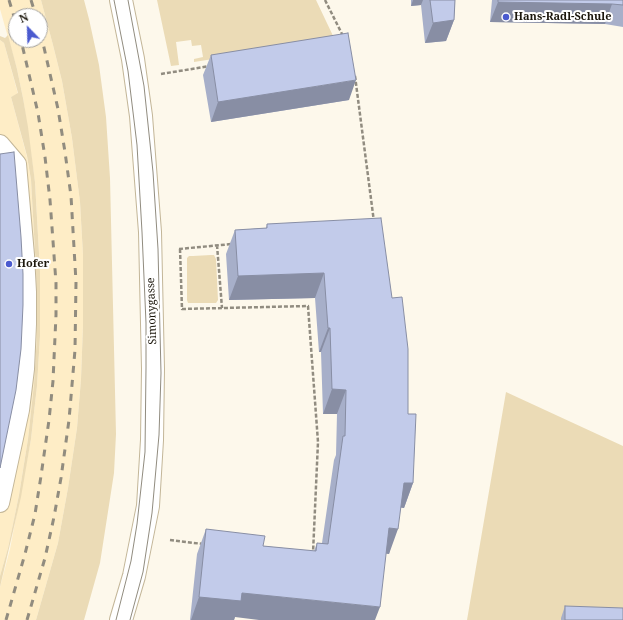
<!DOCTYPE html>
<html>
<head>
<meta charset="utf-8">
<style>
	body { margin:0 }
	#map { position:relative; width:623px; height:620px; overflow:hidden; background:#fdf8eb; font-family:"Noto Serif",serif }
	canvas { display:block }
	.north { position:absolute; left:8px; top:8px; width:40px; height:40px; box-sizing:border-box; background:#fff; border:1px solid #a4a29e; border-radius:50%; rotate:337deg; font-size:11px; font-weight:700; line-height:16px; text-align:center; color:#1c170c }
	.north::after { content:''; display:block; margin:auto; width:14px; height:18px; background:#4a5acf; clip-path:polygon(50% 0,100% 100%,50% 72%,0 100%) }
</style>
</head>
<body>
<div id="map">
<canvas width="623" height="620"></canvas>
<div class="north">N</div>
</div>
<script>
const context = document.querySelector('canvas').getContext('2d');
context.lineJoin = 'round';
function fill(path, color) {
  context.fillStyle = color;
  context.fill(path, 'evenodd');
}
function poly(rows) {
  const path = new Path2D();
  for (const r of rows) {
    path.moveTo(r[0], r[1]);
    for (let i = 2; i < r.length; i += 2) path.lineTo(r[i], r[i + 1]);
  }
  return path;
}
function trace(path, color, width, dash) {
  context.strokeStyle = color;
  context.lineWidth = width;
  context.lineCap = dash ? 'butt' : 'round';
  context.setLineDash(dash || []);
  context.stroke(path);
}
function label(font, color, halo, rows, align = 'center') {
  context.font = font + ' "Noto Serif",serif';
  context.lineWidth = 4;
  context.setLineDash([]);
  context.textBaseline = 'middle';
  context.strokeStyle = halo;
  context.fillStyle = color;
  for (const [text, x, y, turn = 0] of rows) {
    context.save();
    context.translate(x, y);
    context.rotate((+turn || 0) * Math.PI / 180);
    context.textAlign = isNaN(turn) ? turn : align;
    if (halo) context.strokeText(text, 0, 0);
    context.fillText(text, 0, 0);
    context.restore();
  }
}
const built = poly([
	[0,0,41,0,53,45,62,81,72,138,80,202,83,255,83,325,81,379,77,428,68,488,58,543,36,620,0,620,0,587,10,549,31,439,37,386,40,336,40,271,35,182,23,98,17,69,0,9],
	[16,16,40,16,40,40,16,40],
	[0,40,4,43,18,94,11,97,27,157,31,180,36,270,37,335,34,384,28,439,19,495,8,548,0,576]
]);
const green = poly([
	[41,0,84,0,89,19,99,65,106,117,110,178,116,434,114,473,100,563,84,620,36,620,58,543,68,488,77,428,81,379,83,325,83,255,80,202,72,138,62,81,53,45],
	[157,0,316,0,335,40,194,62,194,59,203,57,201,45,192,46,191,40,176,42,179,65,171,66],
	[0,34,0,36,5,38,8,35,17,69,23,98,28,127,35,182,40,271,40,336,37,386,31,439,21,497,0,587,0,576,8,548,19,495,28,439,34,384,37,335,36,270,31,180,27,156,11,97,18,93,4,43,0,40],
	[211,255,214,255,216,259,218,300,216,303,188,303,187,300,187,258,189,256,193,256],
	[506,392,623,446,623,620,467,620]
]);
const path = poly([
	[325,0,343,36],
	[161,74,210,66],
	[355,76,374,222],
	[217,245,222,308],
	[179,249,232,244],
	[180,249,182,309,308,306,318,442,313,553],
	[170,540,203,544]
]);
const lane = poly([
	[0,144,17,164,25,255,27,292,27,324,25,369,20,410,0,503]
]);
const street = poly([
	[121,0,133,59,141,116,150,232,153,369,152,440,148,506,134,576,121,620]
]);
const tram = poly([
	[114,0,128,71,137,145,142,232,146,323,146,368,145,452,137,524,131,561,116,620],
	[128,0,144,86,153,172,158,249,161,373,159,435,152,513,143,572,130,620]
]);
const rail = poly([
	[9,0,16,23],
	[31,0,36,16],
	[6,620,25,554,35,514,41,476,49,420,53,381,56,315,56,283,53,241,50,200,45,157,38,113,21,40],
	[27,620,45,558,54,517,61,478,69,420,75,350,76,282,71,196,65,152,58,109,40,30]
]);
const wall = poly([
	[411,0,455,0,454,20,446,41,425,43,421,5,411,6],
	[492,0,623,0,623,27,605,24,490,22],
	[211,55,349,100,211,122,203,75],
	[267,224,392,298,408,414,413,483,404,508,401,507,389,554,386,553,235,617,234,620,190,620,197,554,206,529,263,546,314,551,317,543,322,543,334,460,336,455,337,414,323,414,321,352,319,352,315,298,229,300,226,254,235,230,266,228],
	[565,606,623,620,561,620,561,618]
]);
const shadedWall = poly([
	[413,0,423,0,421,5,411,6],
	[498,2,612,4,605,24,490,22],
	[454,20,446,41,425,43,433,23],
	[356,80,349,100,211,122,218,102],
	[324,273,315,298,229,300,238,276],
	[328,328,330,328,321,352,319,352],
	[332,389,346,390,337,414,323,414],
	[404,483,413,483,404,508,395,507],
	[389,528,398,529,389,554,380,553],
	[242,593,380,607,375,620,259,620,235,617,234,620,191,620,199,597]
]);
const building = poly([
	[430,0,455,0,454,20,433,23,430,0],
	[498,0,623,0,623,5,612,4,498,2,498,0],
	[348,33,356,80,218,102,211,55,348,33],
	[14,152,21,237,23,274,23,305,21,349,16,390,0,468,0,154,14,152],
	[381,218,392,298,402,297,408,349,408,414,416,414,413,483,404,483,398,529,389,528,380,607,242,593,241,601,199,597,206,529,265,536,263,546,316,551,317,543,328,544,343,436,345,436,346,390,332,389,330,328,328,328,324,273,238,276,235,230,267,228,267,224,381,218],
	[565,606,623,608,623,620,565,620,565,606]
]);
const markers = [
	[506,17,4,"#4a5acf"],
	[9,264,4,"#4a5acf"]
];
const poiNames = [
	["Hans-Radl-Schule",514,17],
	["Hofer",17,264]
];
const streetNames = [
	["Simonygasse",152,311,-92]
];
fill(built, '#feedc6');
fill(green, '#ebdbb6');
trace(lane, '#c3b698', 20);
trace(street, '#c3b698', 24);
trace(path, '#918c80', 2.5, [4, 2]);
trace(lane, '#fff', 18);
trace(street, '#fff', 22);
trace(tram, '#918c7f', 1);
trace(rail, '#918c7f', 3, [7, 7]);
fill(wall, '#a7afc9');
fill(shadedWall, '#888ea4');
fill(building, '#c2cbea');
trace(building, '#888ea4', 1);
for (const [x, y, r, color] of markers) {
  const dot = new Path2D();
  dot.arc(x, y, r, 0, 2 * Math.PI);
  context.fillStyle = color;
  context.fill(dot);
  trace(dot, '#fff', 1.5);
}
label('bold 11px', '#1c170c', '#fff', poiNames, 'left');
label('11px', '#1c170c', '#fff', streetNames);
</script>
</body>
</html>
